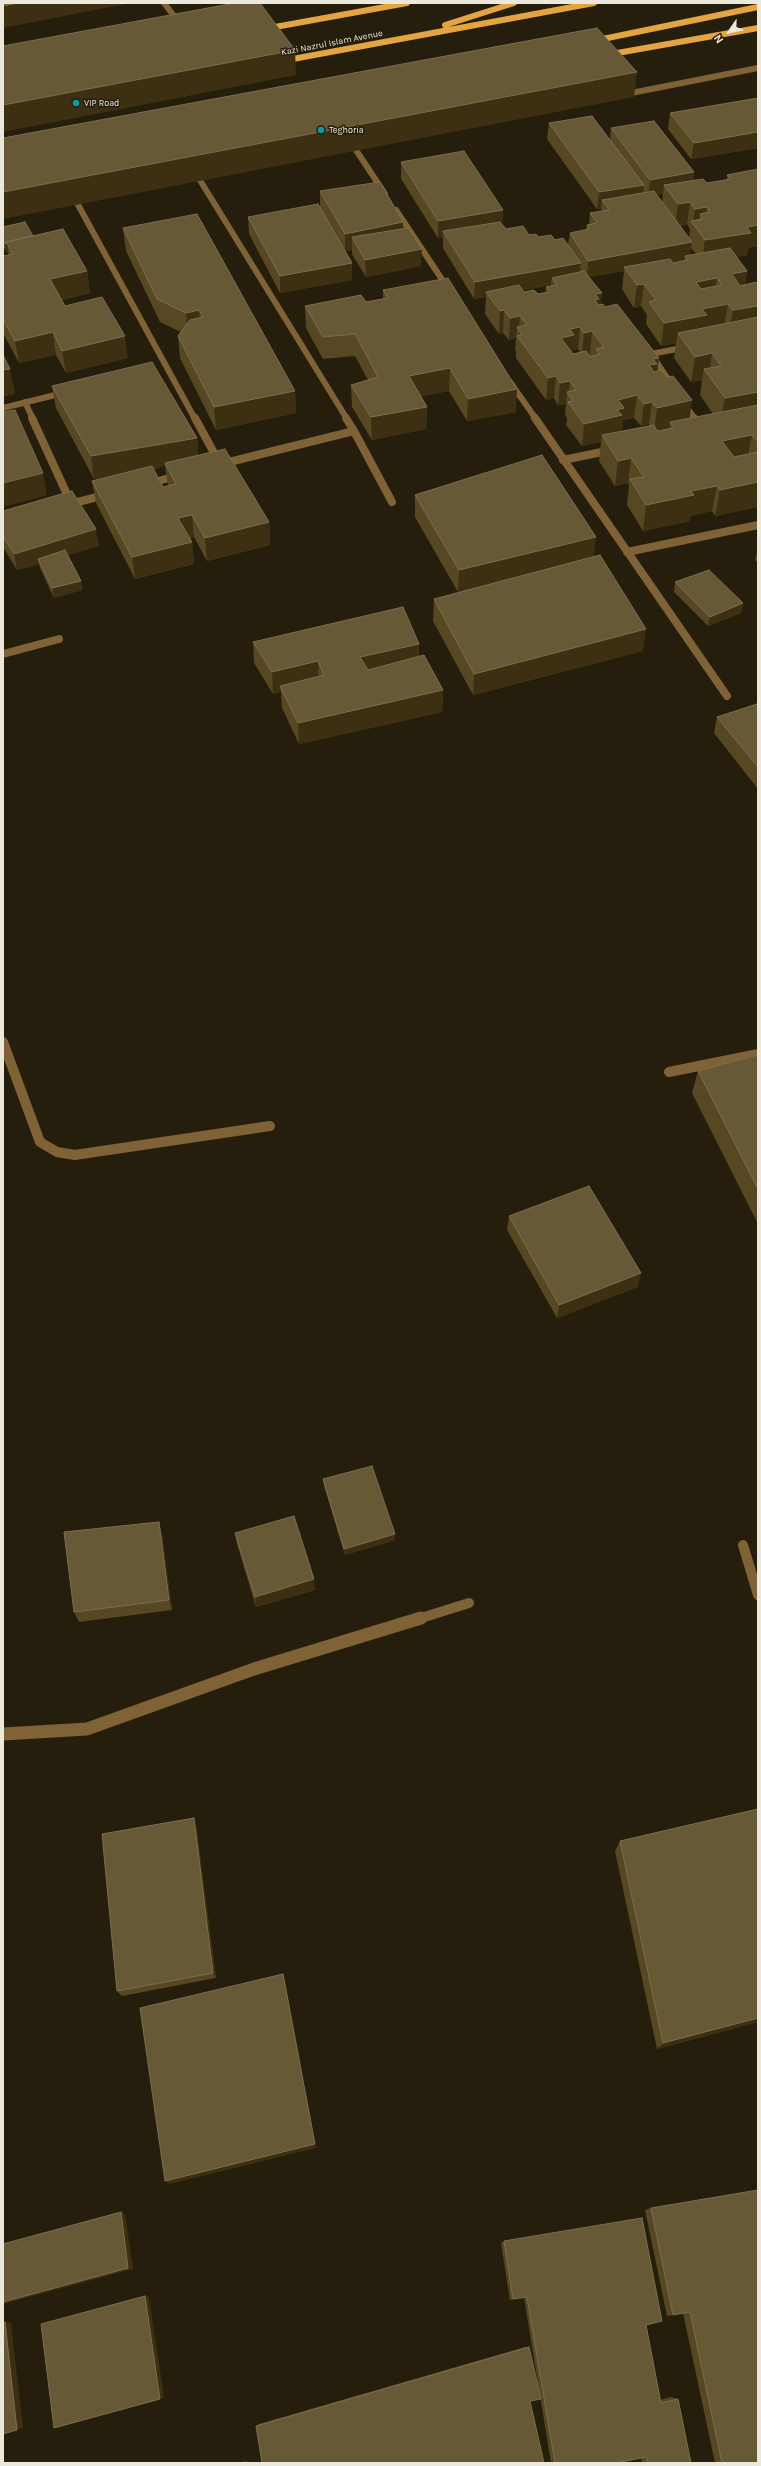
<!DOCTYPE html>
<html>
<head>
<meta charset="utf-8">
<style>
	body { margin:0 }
	#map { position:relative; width:761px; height:2466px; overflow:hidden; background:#261e0c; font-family:Karla,sans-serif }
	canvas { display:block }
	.frame { position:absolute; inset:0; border:4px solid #ede8dc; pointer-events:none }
	.north { position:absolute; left:709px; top:12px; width:40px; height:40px; -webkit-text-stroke:3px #261e0c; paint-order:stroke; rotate:236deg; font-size:11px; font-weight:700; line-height:16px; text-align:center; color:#ede8dc }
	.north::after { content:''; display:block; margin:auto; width:14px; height:18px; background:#ede8dc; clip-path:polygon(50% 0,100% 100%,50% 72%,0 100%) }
</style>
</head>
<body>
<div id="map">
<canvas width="761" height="2466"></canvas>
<div class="frame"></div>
<div class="north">N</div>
</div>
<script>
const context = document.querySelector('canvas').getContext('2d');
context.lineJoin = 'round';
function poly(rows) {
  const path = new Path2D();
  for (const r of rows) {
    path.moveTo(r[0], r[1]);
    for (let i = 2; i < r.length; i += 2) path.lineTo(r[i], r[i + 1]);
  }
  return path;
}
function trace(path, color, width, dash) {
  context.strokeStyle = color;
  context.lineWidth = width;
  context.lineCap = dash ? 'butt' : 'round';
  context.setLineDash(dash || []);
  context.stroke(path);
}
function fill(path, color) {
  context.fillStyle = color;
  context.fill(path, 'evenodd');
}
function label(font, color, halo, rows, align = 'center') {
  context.font = font + ' Karla,sans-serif';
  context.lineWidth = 3;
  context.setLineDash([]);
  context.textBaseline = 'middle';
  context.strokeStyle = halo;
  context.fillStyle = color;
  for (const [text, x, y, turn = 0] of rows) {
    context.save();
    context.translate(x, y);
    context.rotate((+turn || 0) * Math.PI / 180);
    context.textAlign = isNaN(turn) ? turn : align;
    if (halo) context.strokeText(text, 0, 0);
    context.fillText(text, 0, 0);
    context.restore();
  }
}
const serviceFar1 = poly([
	[198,177,347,419],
	[76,201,195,419],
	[25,402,33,419],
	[3,408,67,392]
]);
const service = poly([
	[32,418,71,503],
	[195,418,219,462],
	[354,431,392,502],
	[221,464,354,431,346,418],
	[147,484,180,475],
	[66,505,109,494]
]);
const minorFar3 = poly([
	[164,3,181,25],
	[354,147,385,194],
	[396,210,449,290],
	[510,382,536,419],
	[672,385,651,354,687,347],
	[683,402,695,419]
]);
const minorFar2 = poly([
	[535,418,727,696],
	[694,418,701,428],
	[563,460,612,450],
	[627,552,758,525],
	[3,654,59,639]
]);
const minorFar1 = poly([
	[3,1042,40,1142,57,1152,75,1155,270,1126],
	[669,1072,758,1054],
	[743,1545,758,1595],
	[418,1619,469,1603]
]);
const minor = poly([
	[3,1734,87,1729,254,1669,421,1618]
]);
const tertiary = poly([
	[621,95,758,68]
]);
const primary = poly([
	[445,25,514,3],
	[264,29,407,3],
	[593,41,758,7],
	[606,55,758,28],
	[282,61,594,3]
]);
const wall = poly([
	[758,98,758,148,691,159,668,129,670,113],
	[549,123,610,139,611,128,694,172,693,180,707,183,727,180,727,175,758,169,758,246,748,248,747,255,736,257,747,271,745,285,758,285,758,507,715,516,712,511,690,516,690,521,643,531,627,505,629,486,628,483,615,486,599,461,601,442,582,446,566,425,567,418,565,414,566,404,558,405,554,398,546,400,516,358,516,351,515,350,516,338,509,340,503,333,499,334,485,314,486,297,474,299,443,248,443,237,438,238,401,179,401,162,503,210,502,224,506,229,529,235,555,240,568,245,570,233,586,230,587,225,589,225,590,213,601,211,601,208,597,209,547,139],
	[663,194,662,202,657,195],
	[687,224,690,229,689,238,680,226],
	[691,248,696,254,690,255],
	[684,260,684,261,673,263,672,262],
	[624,271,622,289,634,308,641,306,647,315,646,324,661,346,676,343,674,358,691,382,702,380,700,395,713,414,689,419,692,400,667,377,657,371,659,358,605,307,600,305,602,293,589,277],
	[551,285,551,286,546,287,545,293,538,294,524,292,523,290],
	[578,349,580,352,573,354,572,353,573,350],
	[634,418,641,426,649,424,650,426,620,432,620,431,622,430,623,420],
	[670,427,669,428,657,431,657,430],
	[320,191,403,222,403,229,421,266,366,277,352,254,352,250,345,251,352,263,352,280,280,293,249,234,248,217,320,208],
	[3,227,33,236,87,271,90,293,62,300,65,306,128,358,66,373,56,355,19,363,3,333,3,256,9,255,8,253,7,253,3,246],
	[123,228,295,391,296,413,216,430,180,358,178,336,181,332,160,322,126,251],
	[383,290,516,412,467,421,449,391,421,396,427,407,426,429,372,440,352,407,351,385,368,380,355,356,323,359,306,328,305,306,366,302,383,299],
	[52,386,197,438,198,455,269,522,270,545,207,561,194,537,190,538,192,542,194,564,135,579,96,503,92,481,120,474,94,479,56,408],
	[165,466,168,486,163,487,153,469],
	[415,495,593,557,643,651,473,695,433,621,434,599,496,583,458,592,415,517],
	[3,511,99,546,68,555,81,581,82,590,54,598,40,568,39,564,17,570,3,547],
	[758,548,758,563,755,560],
	[675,582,743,603,741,613,708,626,674,592],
	[253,642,419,644,419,657,443,690,442,712,299,744,282,708,281,692,273,694,254,663],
	[758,705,758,789,714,733,717,717],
	[758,1055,758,1224,692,1093,698,1071],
	[509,1216,638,1287,557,1318,507,1230],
	[323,1479,395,1540,345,1555,324,1486],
	[162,1533,172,1610,79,1622,74,1612],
	[235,1533,315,1590,256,1607,237,1544],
	[758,1809,758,2022,657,2049,615,1851,620,1841],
	[196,1825,216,1978,122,1996,117,1991],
	[651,2208,758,2463,715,2463,683,2313,673,2315,667,2316,645,2210],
	[504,2241,646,2325,660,2400,671,2397,678,2399,691,2463,642,2463,641,2458,616,2463,551,2463,524,2297,510,2300,501,2243],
	[525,2347,529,2347,530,2401,256,2426,259,2424],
	[247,2461,247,2463,234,2463]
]);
const shadedWall = poly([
	[18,3,131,3,3,28,3,6],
	[295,50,296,75,3,132,3,105],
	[637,72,634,97,3,219,3,192],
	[758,132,758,148,691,159,694,143],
	[694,172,692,189,664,185,663,194,648,197,650,180],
	[644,185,642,202,602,200,601,208,597,209,599,192],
	[690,202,687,224,675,226,678,204],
	[707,207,703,229,703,219,700,214,697,230,693,224,695,209],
	[503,210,502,227,443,231,443,237,438,238,438,221],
	[403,222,403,239,352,237,352,250,345,251,345,234],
	[758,225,758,246,748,248,747,255,702,263,705,240,747,227],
	[692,242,689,259,685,256,684,260,626,270,624,267,624,271,587,278,588,261],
	[7,243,8,253,7,253,5,244],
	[422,249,421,266,366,277,365,260],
	[352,263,352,280,280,293,280,276],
	[581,263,579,280,552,278,551,285,490,296,486,292,486,297,474,299,475,282],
	[87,271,90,293,54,302,50,279],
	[747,271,743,294,732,274],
	[717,278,713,300,692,304,696,282],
	[644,284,641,306,634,308,637,285],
	[602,293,599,315,592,323,595,294],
	[728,304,724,326,678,333,676,343,661,346,664,323,702,309],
	[758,306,758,327,729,333,733,310],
	[199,310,201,332,188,335,186,313],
	[504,310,503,333,499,334,500,311],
	[520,316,519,331,517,327,516,338,509,340,510,318],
	[580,327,578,349,573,350,572,358,561,338,570,329],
	[592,331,590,354,582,355,584,333],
	[53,332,56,355,19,363,15,341],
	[125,336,128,358,66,373,62,351],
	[712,353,709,375,704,369,702,380,691,382,695,357],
	[659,358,656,380,649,365,653,359],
	[450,368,449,391,409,399,409,376],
	[10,369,15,394,3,397,3,370],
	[556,376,554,398,546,400,548,378],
	[570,381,568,394,567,392,566,404,558,405,560,383],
	[517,389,516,412,467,421,468,399],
	[295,391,296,413,216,430,214,407],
	[758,392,758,416,720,424,725,398],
	[637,395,634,418,623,420,622,430,620,431,619,438,602,435,601,442,582,446,584,424,618,400],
	[692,400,689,423,670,422,670,427,654,431,657,408],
	[652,402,649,424,641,426,644,404],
	[427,407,426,429,372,440,371,417],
	[752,435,747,460,718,467,722,441],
	[197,438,199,460,165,463,165,466,94,479,91,456],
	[631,458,628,483,615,486,618,461],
	[43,473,47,495,3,507,3,483],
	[758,482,758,507,715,516,720,490],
	[717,486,712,511,690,516,690,521,643,531,646,505,691,491],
	[192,515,194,537,181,540,178,518],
	[269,522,270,545,207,561,205,538],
	[96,529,99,546,40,563,38,559,39,564,17,570,14,554],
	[596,537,593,560,458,592,459,570],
	[192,542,194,564,135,579,132,557],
	[81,581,82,590,54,598,52,588],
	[743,603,741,613,708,626,710,617],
	[646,629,643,651,473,695,474,674],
	[419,644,418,666,360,679,360,657],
	[318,661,319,683,280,686,281,692,273,694,272,672],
	[443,690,442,712,299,744,298,723],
	[641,1273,638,1287,557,1318,559,1305],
	[159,1522,162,1533,172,1610,169,1600],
	[395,1534,395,1540,345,1555,344,1549],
	[314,1579,315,1590,256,1607,255,1597],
	[194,1818,196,1825,216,1978,213,1973],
	[283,1974,285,1981,316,2148,170,2184,165,2181],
	[758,2018,758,2022,657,2049,663,2043],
	[121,2212,125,2214,133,2269,3,2304,3,2302],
	[145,2296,149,2297,164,2397,160,2399],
	[5,2322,11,2323,23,2428,3,2434]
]);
const building = poly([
	[3,3,18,3,3,6,3,3],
	[235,3,260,3,295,50,3,105,3,46,235,3],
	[597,28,637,72,3,192,3,138,597,28],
	[758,98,758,132,694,143,670,113,758,98],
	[592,116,644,185,599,192,549,123,592,116],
	[654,121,694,172,650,180,611,128,654,121],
	[464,151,503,210,438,221,401,162,464,151],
	[758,169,758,225,747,227,751,233,705,240,691,221,703,219,700,214,710,212,707,207,695,209,690,202,678,204,664,185,703,179,707,183,731,179,727,175,758,169],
	[380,182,403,222,345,234,320,191,380,182],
	[654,191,692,242,588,261,570,233,589,229,587,225,597,223,590,213,609,210,602,200,654,191],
	[318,204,352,263,280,276,248,217,318,204],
	[197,214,295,391,214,407,178,336,190,320,203,317,199,310,186,313,157,299,123,228,197,214],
	[25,222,33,236,6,242,7,243,5,244,3,240,3,227,25,222],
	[500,222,506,229,523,226,529,235,536,234,538,237,551,235,555,240,563,238,581,263,475,282,443,231,500,222],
	[408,228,422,249,365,260,352,237,408,228],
	[63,229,87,271,50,279,65,306,102,297,125,336,62,351,53,332,15,341,3,319,3,256,13,254,6,242,63,229],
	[730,248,747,271,732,274,740,286,756,282,758,285,758,306,733,310,728,304,702,309,707,315,664,323,649,302,656,300,644,284,637,285,624,267,670,259,673,263,688,260,685,256,730,248],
	[717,278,722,285,701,289,696,282,717,278],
	[584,271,602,293,595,294,599,299,595,300,598,305,603,304,605,307,617,304,659,358,653,359,657,364,649,365,654,372,661,370,667,377,673,376,692,400,657,408,652,402,644,404,637,395,618,400,624,408,617,410,622,415,584,424,568,402,573,401,567,392,576,390,570,381,560,383,556,376,548,378,517,336,522,335,517,327,527,325,520,316,510,318,504,310,500,311,486,292,519,285,524,292,534,290,538,294,550,292,546,287,557,285,552,278,584,271],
	[580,327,584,333,592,331,604,347,596,349,600,354,590,357,586,351,573,354,561,338,574,335,570,329,580,327],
	[448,278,517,389,468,399,450,368,409,376,427,407,371,417,351,385,378,377,355,334,323,337,305,306,361,295,366,302,388,298,383,290,448,278],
	[758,317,758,392,725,398,704,369,721,366,712,353,695,357,678,333,758,317],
	[3,355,10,369,3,370,3,355],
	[152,362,197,438,91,456,52,386,152,362],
	[758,405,758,442,752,435,722,441,734,457,758,452,758,482,720,490,717,486,691,491,694,495,646,505,630,479,644,477,631,458,618,461,602,435,654,425,657,431,674,428,670,422,758,405],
	[15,410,43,473,3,483,3,412,15,410],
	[225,449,269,522,205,538,192,515,178,518,192,542,132,557,92,481,152,466,163,487,176,484,165,463,225,449],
	[542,455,596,537,459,570,415,495,542,455],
	[72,491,96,529,14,554,3,536,3,511,72,491],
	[65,550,81,581,52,588,38,559,65,550],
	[600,555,646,629,474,674,434,599,600,555],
	[709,570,743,603,710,617,675,582,709,570],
	[403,607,419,644,360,657,368,670,424,655,443,690,298,723,280,686,324,675,318,661,272,672,253,642,403,607],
	[757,704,758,705,758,767,717,717,757,704],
	[758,1055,758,1189,698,1071,758,1055],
	[589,1186,641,1273,559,1305,509,1216,589,1186],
	[372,1466,395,1534,344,1549,323,1479,372,1466],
	[294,1516,314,1579,255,1597,235,1533,294,1516],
	[159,1522,169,1600,74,1612,64,1532,159,1522],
	[758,1809,758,2018,663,2043,620,1841,758,1809],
	[194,1818,213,1973,117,1991,102,1834,194,1818],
	[283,1974,315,2144,165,2181,140,2008,283,1974],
	[758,2190,758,2463,722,2463,690,2312,673,2315,651,2208,758,2190],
	[121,2212,128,2268,3,2302,3,2244,121,2212],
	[642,2218,662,2321,646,2325,661,2403,678,2399,691,2463,648,2463,646,2457,616,2463,555,2463,527,2297,513,2299,504,2241,642,2218],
	[145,2296,160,2399,54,2428,41,2324,145,2296],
	[5,2322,17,2430,3,2434,3,2323,5,2322],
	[529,2347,541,2399,530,2401,544,2463,262,2463,256,2426,529,2347]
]);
const markers = [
	[76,103,4,"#0f9aa8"],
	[321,130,4,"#0f9aa8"]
];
const farStreetnames = [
	["Kazi Nazrul Islam Avenue",332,43,-11]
];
const farPoinames = [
	["VIP Road",84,103],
	["Teghoria",329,130]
];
trace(serviceFar1, '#806237', 6);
trace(service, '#806237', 8);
trace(minorFar3, '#806237', 6);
trace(minorFar2, '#806237', 8);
trace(minorFar1, '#806237', 10);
trace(minor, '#806237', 13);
trace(tertiary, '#806237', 6);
trace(primary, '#e4a441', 6);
fill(wall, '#574722');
fill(shadedWall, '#3d2f11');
fill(building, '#675836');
trace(building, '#7c6f50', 1);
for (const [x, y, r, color] of markers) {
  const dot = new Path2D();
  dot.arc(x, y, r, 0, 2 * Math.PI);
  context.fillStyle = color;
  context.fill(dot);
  trace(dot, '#261e0c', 1.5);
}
label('9px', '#ede8dc', '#261e0c', farStreetnames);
label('9px', '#ede8dc', '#261e0c', farPoinames, 'left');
</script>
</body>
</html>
